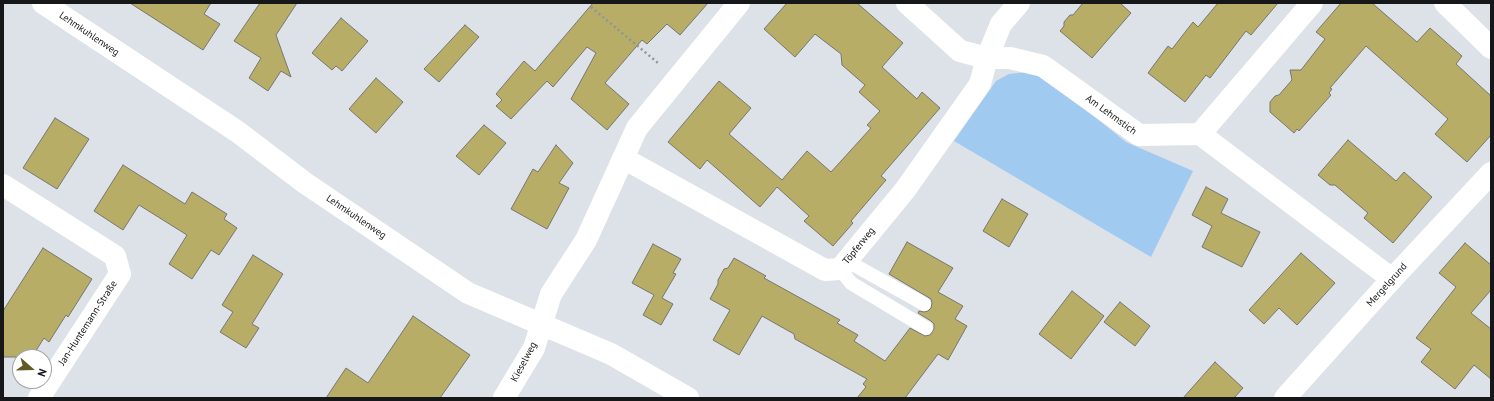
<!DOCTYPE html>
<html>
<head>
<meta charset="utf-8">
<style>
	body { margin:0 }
	#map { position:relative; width:1494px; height:401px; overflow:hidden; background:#dde2e8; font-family:"PT Sans",sans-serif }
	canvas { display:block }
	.frame { position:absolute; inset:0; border:4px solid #151719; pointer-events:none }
	.north { position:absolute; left:12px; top:349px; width:40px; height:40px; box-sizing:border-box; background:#fff; border:1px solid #a1a2a3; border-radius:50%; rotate:110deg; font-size:11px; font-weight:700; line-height:16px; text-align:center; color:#151719 }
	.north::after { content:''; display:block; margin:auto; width:14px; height:18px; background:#605926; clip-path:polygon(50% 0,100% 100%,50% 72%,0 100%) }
</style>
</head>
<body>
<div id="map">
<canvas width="1494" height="401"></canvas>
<div class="frame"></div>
<div class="north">N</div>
</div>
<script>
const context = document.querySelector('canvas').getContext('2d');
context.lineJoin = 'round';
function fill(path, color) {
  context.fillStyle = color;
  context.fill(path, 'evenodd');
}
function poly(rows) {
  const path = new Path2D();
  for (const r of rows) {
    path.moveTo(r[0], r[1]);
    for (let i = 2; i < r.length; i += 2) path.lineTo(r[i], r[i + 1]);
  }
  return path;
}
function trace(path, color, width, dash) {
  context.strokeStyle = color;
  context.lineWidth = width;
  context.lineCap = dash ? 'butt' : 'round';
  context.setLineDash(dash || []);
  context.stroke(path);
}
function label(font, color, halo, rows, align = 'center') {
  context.font = font + ' "PT Sans",sans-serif';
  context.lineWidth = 3.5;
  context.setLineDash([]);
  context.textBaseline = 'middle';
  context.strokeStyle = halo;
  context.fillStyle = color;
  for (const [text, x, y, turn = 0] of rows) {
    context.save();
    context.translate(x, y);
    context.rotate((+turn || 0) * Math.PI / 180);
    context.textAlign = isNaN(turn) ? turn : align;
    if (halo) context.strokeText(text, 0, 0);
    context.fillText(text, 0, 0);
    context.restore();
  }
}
const green = poly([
	[1028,72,1045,77,1126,142,1193,171,1151,257,954,141,996,81,1009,74]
]);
const building = poly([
	[130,3,211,3,204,14,220,24,203,50,130,3],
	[260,3,297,3,276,35,291,77,281,71,268,91,249,78,261,58,234,41,260,3],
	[593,3,708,3,680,35,667,24,647,44,642,40,605,83,629,104,607,130,571,99,596,53,587,47,553,87,547,81,511,119,496,106,502,100,496,94,524,61,535,71,593,3],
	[787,3,857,3,903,43,882,67,917,99,922,92,940,108,881,176,886,180,851,221,853,223,833,246,804,221,809,216,777,187,760,207,707,160,700,169,668,142,719,81,751,108,729,134,782,180,807,151,831,172,871,128,867,125,880,111,859,92,865,85,842,65,841,54,815,34,795,57,764,29,787,3],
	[1083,3,1120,3,1131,13,1092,58,1060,31,1064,26,1064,22,1070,15,1073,15,1083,3],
	[1218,3,1278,3,1251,35,1246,31,1210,78,1206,75,1185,102,1148,73,1168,46,1172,49,1193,22,1198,27,1218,3],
	[1341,3,1372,3,1417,42,1430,28,1462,56,1456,64,1491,96,1491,135,1467,162,1435,134,1448,119,1366,46,1330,88,1332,89,1329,93,1331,95,1299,131,1297,129,1294,133,1270,112,1270,102,1275,96,1279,95,1292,80,1290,70,1301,70,1325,39,1316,32,1341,3],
	[341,18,368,41,342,71,336,66,332,70,312,53,341,18],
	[465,25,479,37,439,82,424,69,465,25],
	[376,78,403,102,376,133,349,109,376,78],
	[55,118,89,139,57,189,23,168,55,118],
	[484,125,506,143,479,175,456,156,484,125],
	[1348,140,1396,181,1404,172,1432,197,1393,243,1364,218,1368,213,1335,185,1330,185,1318,175,1348,140],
	[556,145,573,163,559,183,569,188,547,229,511,209,533,169,538,172,556,145],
	[123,165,185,204,192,192,227,214,224,219,237,228,219,255,211,250,192,279,169,264,187,235,139,205,123,230,94,211,123,165],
	[1206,187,1228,199,1221,213,1260,232,1242,267,1202,247,1212,226,1192,215,1206,187],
	[1002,199,1028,214,1009,247,983,231,1002,199],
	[907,242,953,268,938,292,963,306,955,319,967,326,948,360,938,354,905,398,857,398,866,387,863,384,867,379,795,339,794,334,762,316,739,355,713,340,730,310,710,299,718,284,718,280,724,269,728,268,734,258,766,276,764,278,840,320,837,323,858,335,854,341,885,361,910,328,925,336,930,335,934,329,934,324,931,321,918,313,919,311,924,312,928,311,931,308,932,303,931,299,889,274,907,242],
	[1465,243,1491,265,1491,290,1471,313,1491,329,1491,379,1474,365,1455,389,1421,362,1431,349,1416,338,1456,287,1439,273,1465,243],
	[653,244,681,259,673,273,676,274,662,298,673,304,661,325,643,315,654,295,632,283,653,244],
	[43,248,92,279,68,317,66,315,49,342,44,338,32,357,3,357,3,311,43,248],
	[1301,253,1335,283,1297,325,1279,308,1264,324,1249,310,1301,253],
	[253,255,283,274,252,324,259,328,246,348,220,332,233,312,222,305,253,255],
	[1072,291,1104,316,1071,359,1039,334,1072,291],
	[1120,302,1150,326,1135,346,1104,322,1120,302],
	[413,316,470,355,440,398,326,398,346,368,368,383,413,316],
	[1215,362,1243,388,1234,398,1183,398,1215,362]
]);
const path = poly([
	[591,7,658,63]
]);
const service = poly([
	[847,261,924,304],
	[840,269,851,283,926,328]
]);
const minor = poly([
	[43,3,238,132,305,183,468,293,611,354,688,398],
	[907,3,960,51,987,58,1010,58,1043,66,1139,135,1200,134,1392,279],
	[1445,3,1491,48],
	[1200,134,1312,3],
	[623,158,825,270,840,269,905,190,980,84,987,58,1001,24,1019,3],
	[3,185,115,256,120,274,39,398],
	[504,398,534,348,551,294,586,240,637,128,739,3],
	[1285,398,1392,279,1491,173]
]);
const streetNames = [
	["Lehmkuhlenweg",89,34,34],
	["Am Lehmstich",1111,115,36],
	["Lehmkuhlenweg",356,217,34],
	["Töpferweg",859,246,-51],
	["Mergelgrund",1387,285,-48],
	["Jan-Huntemann-Straße",88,323,-57],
	["Kieselweg",524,362,-62]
];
fill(green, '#a0caef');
fill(building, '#b7ad66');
trace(building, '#76766f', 1);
trace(path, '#909498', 2.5, [2, 3]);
trace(service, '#fff', 14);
trace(minor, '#fff', 22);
label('10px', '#151719', '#fff', streetNames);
</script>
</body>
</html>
